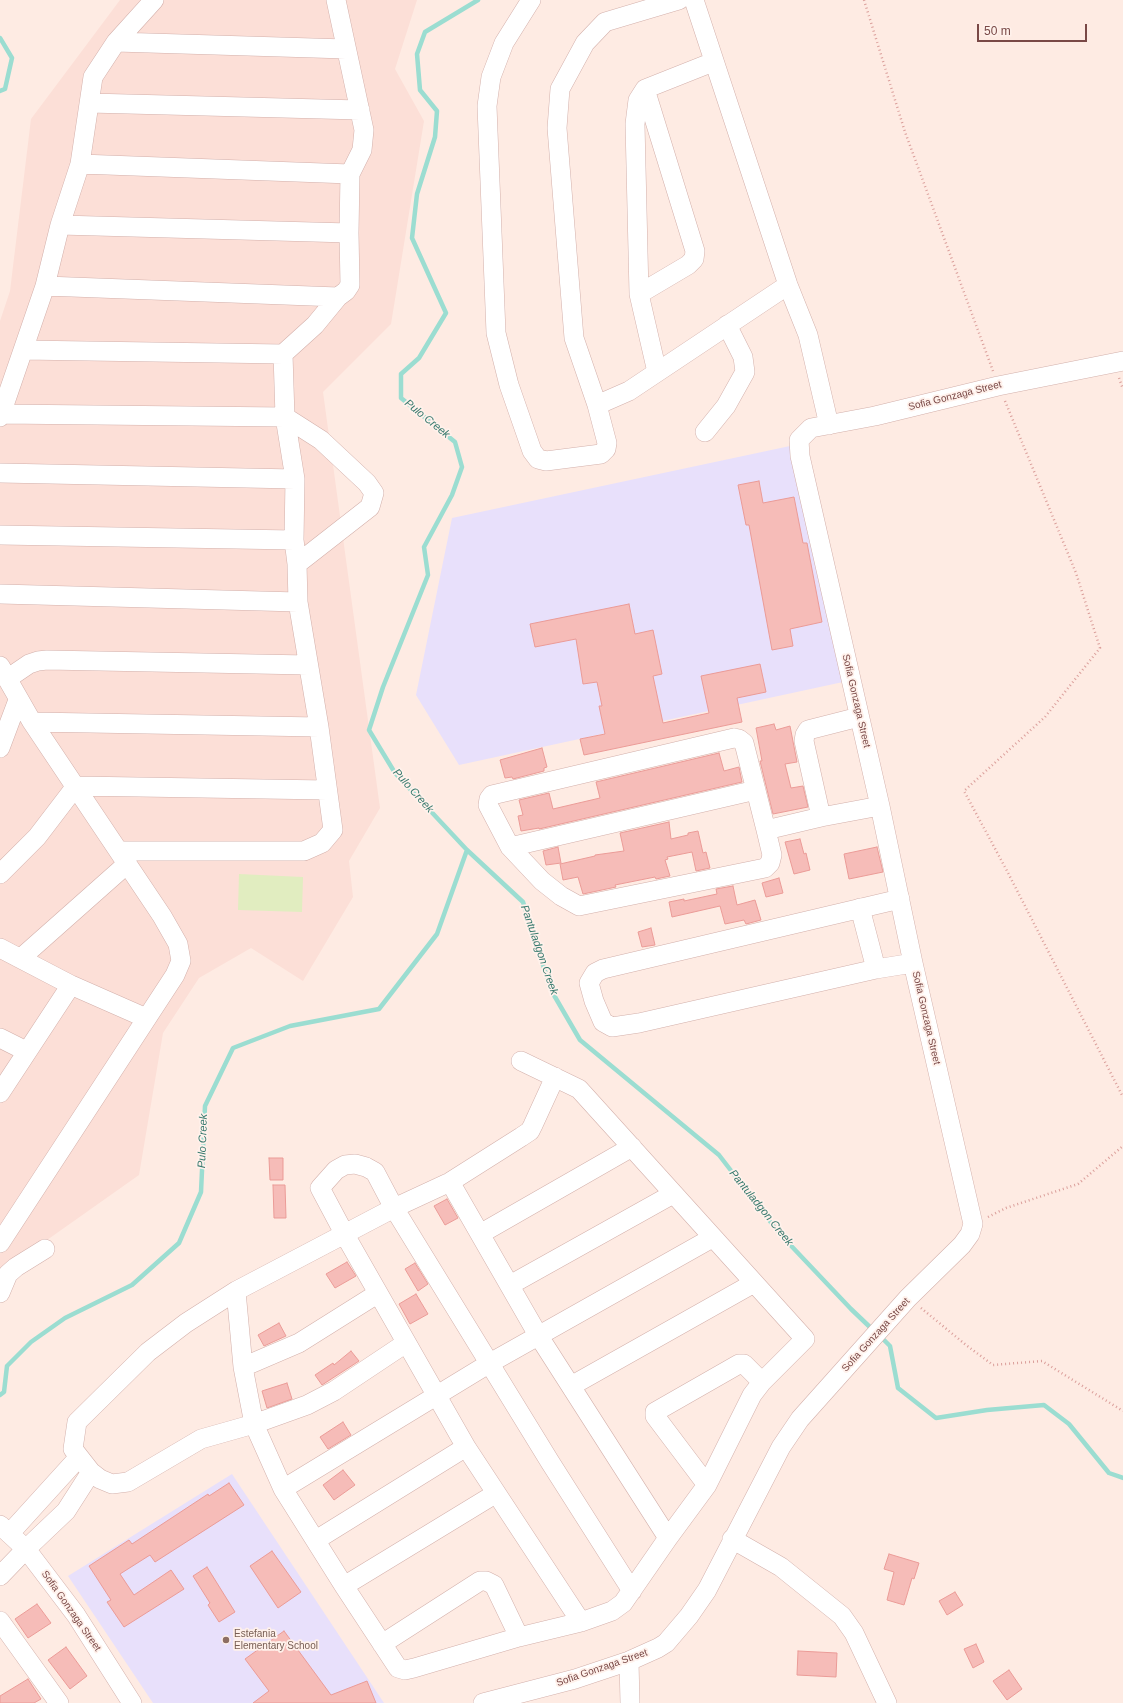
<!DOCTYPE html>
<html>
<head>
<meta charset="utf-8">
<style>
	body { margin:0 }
	#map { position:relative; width:1123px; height:1703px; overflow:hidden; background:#feebe3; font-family:Helvetica,sans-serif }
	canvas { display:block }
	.scale { position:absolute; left:977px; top:24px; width:110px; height:18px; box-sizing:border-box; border:2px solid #794846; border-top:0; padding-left:5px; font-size:12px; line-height:14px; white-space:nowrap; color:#794846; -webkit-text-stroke:3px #fff1eb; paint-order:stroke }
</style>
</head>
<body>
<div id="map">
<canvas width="1123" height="1703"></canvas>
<div class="scale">50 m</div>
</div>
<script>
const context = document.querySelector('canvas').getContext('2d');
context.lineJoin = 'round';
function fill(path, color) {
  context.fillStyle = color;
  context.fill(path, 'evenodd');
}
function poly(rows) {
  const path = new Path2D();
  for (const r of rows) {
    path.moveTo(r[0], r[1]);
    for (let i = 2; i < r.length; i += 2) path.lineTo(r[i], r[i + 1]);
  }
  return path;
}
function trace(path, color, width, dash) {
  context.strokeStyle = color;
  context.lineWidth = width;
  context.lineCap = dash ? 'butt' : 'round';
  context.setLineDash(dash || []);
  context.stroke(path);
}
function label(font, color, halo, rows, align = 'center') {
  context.font = font + ' Helvetica,sans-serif';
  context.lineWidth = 3.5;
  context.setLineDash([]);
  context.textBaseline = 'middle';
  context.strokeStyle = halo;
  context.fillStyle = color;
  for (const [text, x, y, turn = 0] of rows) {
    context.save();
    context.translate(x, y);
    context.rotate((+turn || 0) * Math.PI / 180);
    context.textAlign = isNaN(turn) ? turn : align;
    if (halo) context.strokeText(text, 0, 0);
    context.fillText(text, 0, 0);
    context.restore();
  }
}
const residential = poly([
	[120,0,417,0,395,69,424,121,391,324,323,392,380,808,349,861,353,897,303,981,251,948,199,978,163,1033,139,1175,6,1269,0,1286,0,321,10,291,31,119]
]);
const education = poly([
	[790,446,843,682,459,765,416,695,452,518],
	[232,1474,384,1703,153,1703,68,1576]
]);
const green = poly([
	[239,874,303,877,302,912,238,910]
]);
const stream = poly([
	[478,0,425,32,417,54,420,90,437,111,435,137,417,194,412,238,446,313,419,358,401,374,401,398,455,442,462,467,452,495,424,547,428,575,383,687,369,730,395,773,467,850,523,902,551,990,580,1040,719,1155,779,1233,851,1309,873,1330],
	[0,38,12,58,5,89,0,91],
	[880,1336,890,1346,898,1388,936,1418,987,1410,1044,1405,1069,1424,1109,1473,1123,1478],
	[0,1395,4,1392,7,1366,31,1342,65,1318,132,1285,179,1243,201,1192,205,1106,233,1048,290,1026,379,1009,437,934,467,850]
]);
const building = poly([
	[759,481,763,503,794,497,803,543,807,543,822,622,790,629,793,646,772,650,749,525,746,525,738,485,759,481],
	[629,604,635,634,653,630,662,674,653,676,663,723,709,713,701,676,760,664,766,692,737,698,742,722,584,755,580,739,605,734,599,706,602,706,597,682,583,684,576,639,535,647,530,624,629,604],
	[774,724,776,730,790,726,797,762,785,764,791,788,803,786,808,807,773,814,760,761,762,761,756,728,774,724],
	[542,748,547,767,544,768,544,771,513,779,512,777,505,778,500,760,542,748],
	[719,753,724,771,739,767,742,782,539,829,539,828,521,831,518,816,523,815,519,800,549,793,553,809,600,798,596,782,719,753],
	[669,822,671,839,688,835,688,833,698,831,703,853,706,852,710,868,696,871,692,852,667,857,668,859,665,860,670,876,656,879,655,877,615,885,616,887,583,894,578,877,563,880,560,864,595,856,595,855,624,851,620,833,669,822],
	[800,839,804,854,806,853,810,870,794,874,785,842,800,839],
	[558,847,561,863,546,865,543,851,558,847],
	[877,847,883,872,849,879,844,854,877,847],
	[779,878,783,893,766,897,762,883,779,878],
	[733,886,737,905,755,900,761,920,746,924,744,920,725,924,720,906,672,917,669,902,684,899,684,901,717,894,716,889,733,886],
	[651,928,655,945,642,947,638,932,651,928],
	[269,1158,283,1158,283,1180,270,1180,269,1158],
	[273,1185,285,1185,286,1218,274,1218,273,1185],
	[447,1199,458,1218,445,1225,434,1206,447,1199],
	[347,1262,356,1276,335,1288,326,1274,347,1262],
	[415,1263,428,1284,418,1291,405,1269,415,1263],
	[416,1294,428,1314,410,1324,399,1304,416,1294],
	[279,1323,286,1336,264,1346,258,1335,279,1323],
	[351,1351,359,1361,322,1385,315,1375,333,1363,334,1365,351,1351],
	[287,1383,292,1399,267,1408,262,1391,287,1383],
	[343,1422,351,1435,328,1449,320,1437,343,1422],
	[343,1470,355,1485,334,1500,323,1485,343,1470],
	[229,1483,244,1505,155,1562,150,1555,120,1574,134,1595,171,1570,184,1589,124,1627,107,1602,111,1600,89,1566,129,1540,132,1544,208,1494,209,1496,229,1483],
	[272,1551,301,1592,278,1608,250,1566,272,1551],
	[889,1554,919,1563,914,1579,912,1578,904,1605,887,1600,894,1572,884,1569,889,1554],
	[207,1567,235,1612,219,1622,208,1605,210,1603,193,1576,207,1567],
	[955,1592,963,1605,947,1615,939,1601,955,1592],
	[37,1604,51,1623,28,1638,15,1619,37,1604],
	[284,1631,331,1695,367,1681,376,1703,253,1703,269,1691,245,1659,284,1631],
	[976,1644,984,1662,973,1668,964,1649,976,1644],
	[66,1647,87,1676,70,1689,48,1660,66,1647],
	[798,1651,837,1653,836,1677,797,1675,798,1651],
	[1009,1670,1022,1689,1007,1700,993,1681,1009,1670],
	[28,1679,41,1699,34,1703,0,1703,0,1696,28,1679]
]);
const path = poly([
	[864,0,905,132,993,371],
	[1119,378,1123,389],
	[1005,401,1076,573,1100,648,1045,717,964,791,1006,869,1123,1097],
	[988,1217,1006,1208,1078,1184,1123,1146],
	[921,1308,966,1345,993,1365,1042,1361,1123,1411]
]);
const minor = poly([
	[531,0,504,43,491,77,487,106,496,333,509,385,532,451,538,459,546,461,601,454,606,449,607,443,597,405,629,391,788,285],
	[694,0,788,285,808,335,829,425],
	[116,42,346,49],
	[645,89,695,251,694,259,688,265,639,294,635,124,638,100,645,89,713,62],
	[89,103,360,110],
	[80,164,350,174],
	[60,225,349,233],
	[45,286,338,297],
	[639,294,657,372],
	[23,350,283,354],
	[597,405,574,338,557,128,560,89,585,43,605,22,679,0],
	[1,414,285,417,321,440,367,483,374,493,370,507,297,564],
	[0,417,45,286,60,225,80,164,93,77,116,42,154,0],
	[705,432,726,406,745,372,743,357,727,325],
	[0,473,295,479],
	[0,535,294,540],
	[0,594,298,602],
	[0,666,32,722,162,916,178,944,181,961,175,975,0,1243],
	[7,679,29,664,38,661,47,660,308,665],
	[32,722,319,727],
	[734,738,739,739,744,743,766,830,772,855,770,863,765,868,579,906,561,896,542,881,510,847,488,805,489,799,492,795,734,738],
	[0,748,18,700],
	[821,817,804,741,805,735,808,730,859,717],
	[766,830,821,817,880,806],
	[510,847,756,790],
	[119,851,304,851,322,843,333,830,319,727,298,602,297,564,294,540,295,479,285,417,283,354,315,325,338,297,346,291,350,285,349,233,350,174,362,150,364,130,336,0],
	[0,874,37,837,76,786,327,790],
	[860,908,876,969,639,1023,612,1027,603,1022,594,1001,589,983,595,973,603,969,900,899],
	[0,948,71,985,146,1018],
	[21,958,127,864],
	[876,969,913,963],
	[0,1038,26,1051],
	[0,1093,71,985],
	[450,1182,538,1335,668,1538],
	[480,1234,632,1147],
	[510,1285,673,1194],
	[236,1291,243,1367,254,1424,283,1489,344,1586,398,1668,405,1670,414,1668,519,1637,581,1622,612,1611,623,1603,668,1538,707,1485,752,1395,762,1382,805,1339,579,1089,521,1061],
	[0,1293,8,1274,16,1267,45,1249],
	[406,1343,334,1391,307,1405,254,1424,201,1439,128,1482,112,1484,100,1479,91,1472,73,1449,77,1422,148,1352,186,1323,236,1291,394,1208,450,1182,521,1137,530,1131,533,1125,555,1077],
	[243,1367,299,1343,377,1294],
	[571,1386,754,1283],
	[707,1485,655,1416,655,1412,739,1364,744,1364,762,1382],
	[283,1489,490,1363,712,1238],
	[0,1525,26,1549,76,1615,132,1703],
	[10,1533,79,1457],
	[732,1539,781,1567,842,1616,854,1633,887,1703],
	[316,1540,466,1447],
	[0,1576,26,1549,66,1511,91,1472],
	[344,1586,495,1494],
	[0,1621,59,1703],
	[581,1622,466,1447,345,1235,320,1188,336,1170,345,1165,355,1164,366,1167,375,1172,394,1208,550,1462,632,1591],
	[382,1644,480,1581,486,1581,494,1585,519,1637],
	[629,1661,630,1703],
	[483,1703,575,1679,629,1661,658,1648,666,1643,689,1616,707,1590,781,1447,800,1419,908,1298,962,1245,970,1234,973,1224,913,963,880,806,800,456,799,440,811,428,875,416,998,386,1123,361]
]);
const markers = [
	[226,1640,4,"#8d6e63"]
];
const streetNames = [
	["Sofia Gonzaga Street",955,396,-14],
	["Sofia Gonzaga Street",856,701,77],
	["Sofia Gonzaga Street",926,1018,77],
	["Sofia Gonzaga Street",876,1335,-48],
	["Sofia Gonzaga Street",71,1611,55],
	["Sofia Gonzaga Street",602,1668,-19]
];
const educationNames = [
	["Estefania",234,1634],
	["Elementary School",234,1646]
];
const waterNames = [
	["Pulo Creek",427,419,39],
	["Pulo Creek",413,791,48],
	["Pantuladgon Creek",539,950,71],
	["Pulo Creek",203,1141,-88],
	["Pantuladgon Creek",761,1208,51]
];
fill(residential, '#fcdfd7');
fill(education, '#e8e0fb');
fill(green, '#e1edc0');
trace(stream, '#9bddd1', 4.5);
fill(building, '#f6bcb8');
trace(building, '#eb9b97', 1);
trace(minor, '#d3b0ab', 20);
trace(path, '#db9f9b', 2.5, [1, 3]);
trace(minor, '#fff', 19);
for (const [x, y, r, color] of markers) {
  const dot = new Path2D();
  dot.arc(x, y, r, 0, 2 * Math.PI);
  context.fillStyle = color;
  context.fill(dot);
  trace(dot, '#fff1eb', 1.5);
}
label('10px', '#794846', '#fff1eb', streetNames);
label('10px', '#785e54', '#fff1eb', educationNames, 'left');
label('italic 11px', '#36796d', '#fff1eb', waterNames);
</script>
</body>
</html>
